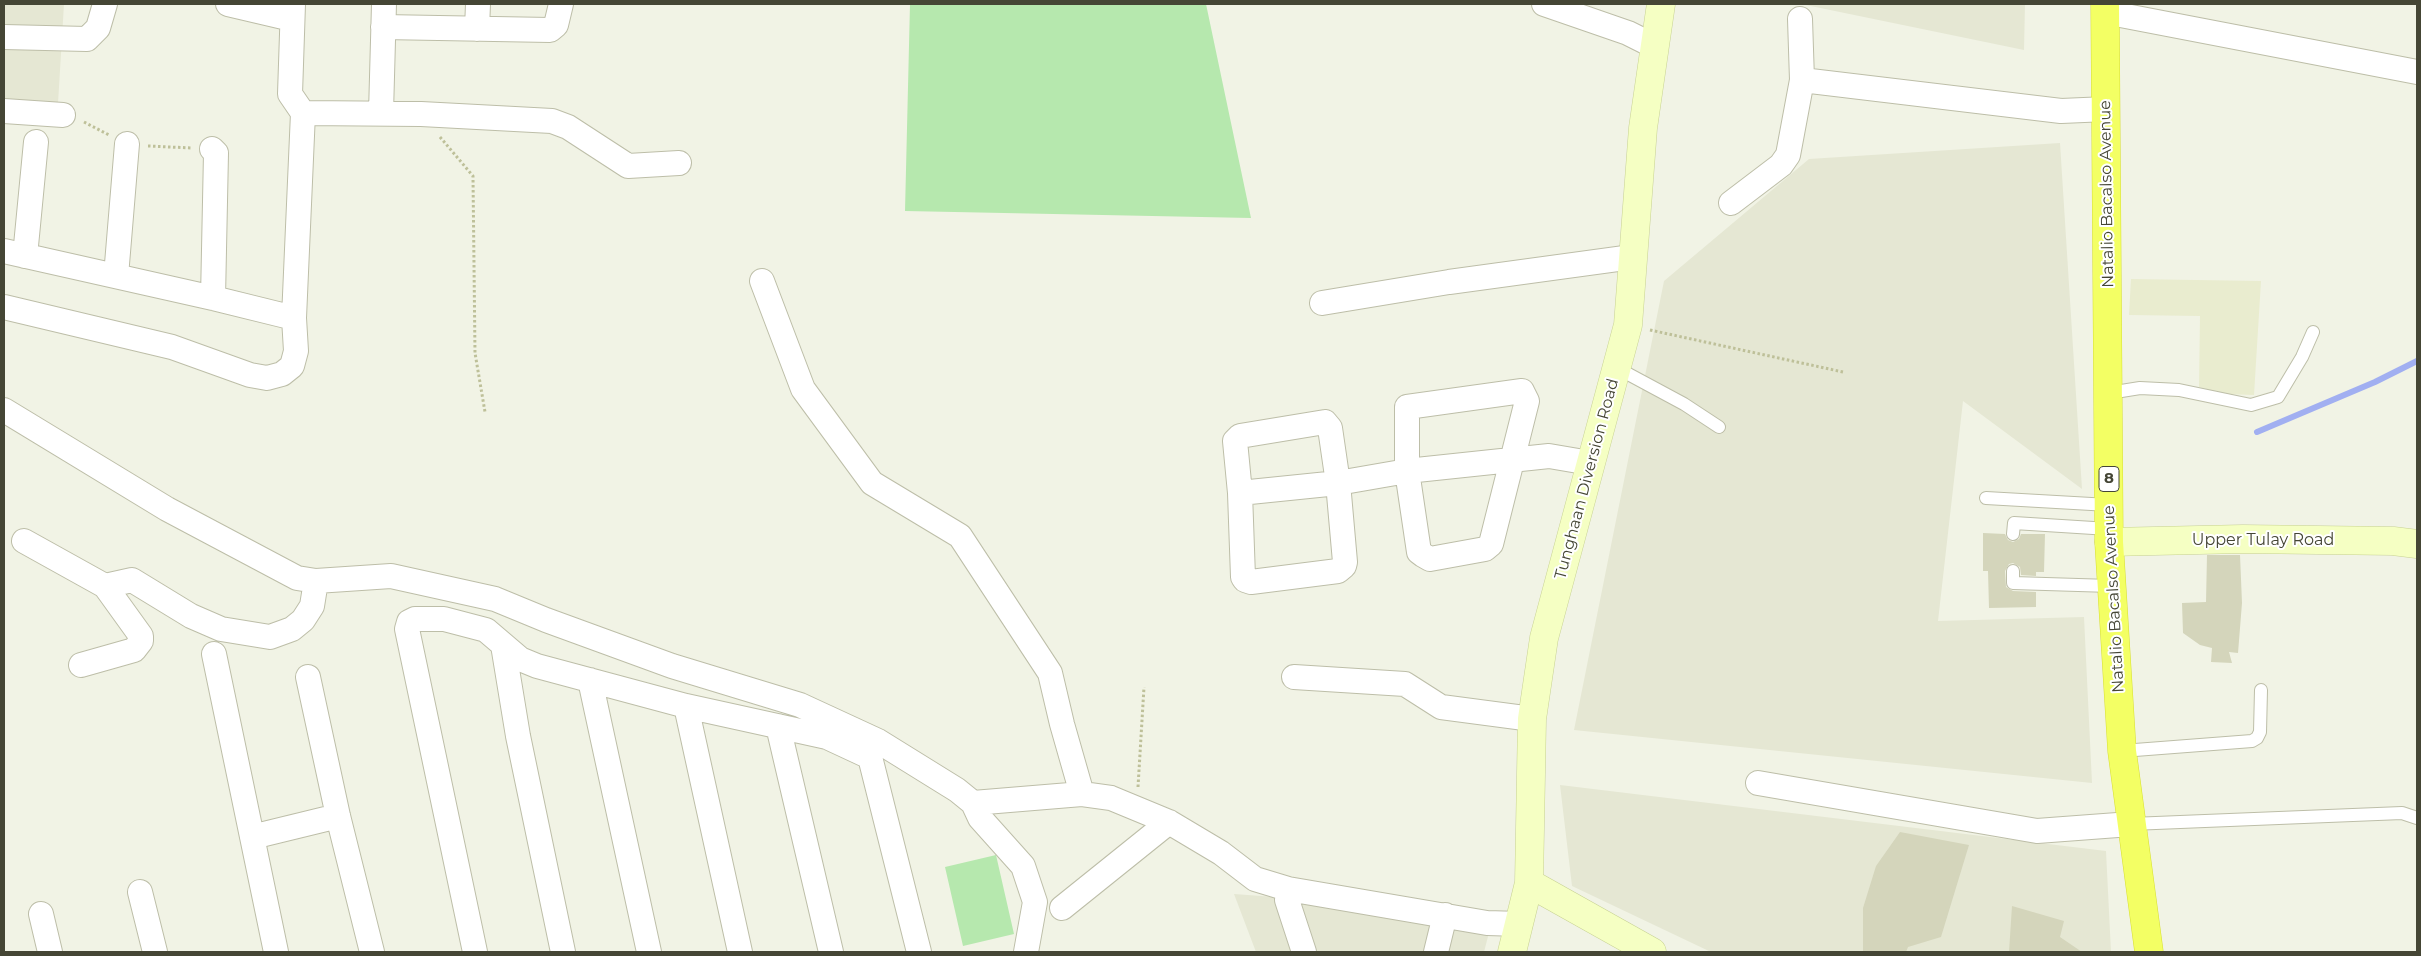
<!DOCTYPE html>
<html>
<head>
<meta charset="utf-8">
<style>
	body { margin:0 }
	#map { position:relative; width:2421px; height:956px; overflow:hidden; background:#f1f3e5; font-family:Montserrat,sans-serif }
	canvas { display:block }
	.frame { position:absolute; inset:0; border:5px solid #454635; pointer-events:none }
</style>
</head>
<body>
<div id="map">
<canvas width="2421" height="956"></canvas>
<div class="frame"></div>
</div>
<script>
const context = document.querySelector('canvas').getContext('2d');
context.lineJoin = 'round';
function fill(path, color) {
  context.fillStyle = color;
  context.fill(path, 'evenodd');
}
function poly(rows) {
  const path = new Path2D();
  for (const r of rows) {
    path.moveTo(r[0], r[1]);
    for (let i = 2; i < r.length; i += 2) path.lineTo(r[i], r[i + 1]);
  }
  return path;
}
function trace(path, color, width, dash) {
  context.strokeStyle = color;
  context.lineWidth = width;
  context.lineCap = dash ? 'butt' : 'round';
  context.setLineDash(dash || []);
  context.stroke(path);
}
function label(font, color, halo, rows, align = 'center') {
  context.font = font + ' Montserrat,sans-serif';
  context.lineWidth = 4;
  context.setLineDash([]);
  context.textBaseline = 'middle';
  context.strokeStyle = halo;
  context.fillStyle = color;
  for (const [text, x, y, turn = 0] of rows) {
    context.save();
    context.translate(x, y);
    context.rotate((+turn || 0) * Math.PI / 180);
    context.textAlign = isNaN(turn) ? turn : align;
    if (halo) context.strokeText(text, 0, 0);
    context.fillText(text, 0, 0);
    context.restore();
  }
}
const residential = poly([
	[4,4,64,4,57,120,4,117],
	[1801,4,2025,4,2024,50],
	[2060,143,2082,489,1963,401,1938,621,2084,617,2092,783,1574,730,1664,281,1809,159],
	[1560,785,2106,851,2111,952,1711,952,1572,886],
	[1234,894,1343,902,1492,921,1484,952,1256,952]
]);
const education = poly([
	[2131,279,2261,281,2254,395,2225,394,2199,387,2200,316,2129,315]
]);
const green = poly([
	[910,4,1206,4,1251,218,905,211],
	[996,855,1014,934,963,946,945,867]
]);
const stream = poly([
	[2257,432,2375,382,2417,361]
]);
const building = poly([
	[1983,533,2005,534,2008,540,2013,542,2019,539,2021,534,2045,534,2044,572,2036,572,2036,576,2021,575,2020,567,2013,563,2009,564,2005,571,2006,587,2013,591,2036,592,2036,607,1989,608,1988,571,1983,571],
	[2207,555,2240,555,2242,603,2238,653,2229,652,2232,663,2211,662,2212,648,2200,645,2183,633,2182,603,2206,602],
	[1900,832,1969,845,1941,937,1908,947,1906,952,1863,952,1863,908,1876,866],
	[2012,906,2064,921,2060,937,2082,952,2009,952]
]);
const path = poly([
	[84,122,109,135],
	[440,137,473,176,475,353,485,412],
	[148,146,192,148],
	[1650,330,1843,372],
	[1138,787,1144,687]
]);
const lane = poly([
	[1617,368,1684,404,1719,427],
	[2109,393,2140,388,2179,390,2251,405,2278,397,2302,357,2313,332],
	[1986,498,2109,505],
	[2013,534,2014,523,2109,529],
	[2013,571,2013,583,2111,586],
	[2122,751,2252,741,2257,738,2260,732,2261,690],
	[2131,824,2402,813,2417,818]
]);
const street = poly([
	[228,4,292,19],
	[1544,4,1628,33,1654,46],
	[2105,12,2417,72],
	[383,27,550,30,556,25,561,4],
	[477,29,478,4],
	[4,37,87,39,98,28,105,4],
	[1802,80,2061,111,2107,109],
	[4,111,63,115],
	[303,113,421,114,552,121,568,127,628,166,679,163],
	[381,113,384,4],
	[212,149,216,153,213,298],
	[1731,203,1781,165,1788,155,1802,80,1800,19],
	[4,251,213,298,294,318],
	[25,256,36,142],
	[116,276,127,144],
	[762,281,803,389,872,483,960,536,1050,673,1062,724,1082,794],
	[1322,303,1449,282,1632,257],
	[4,307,172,347,250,375,267,378,282,374,292,366,296,351,294,318,303,113,290,94,293,4],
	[1522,391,1527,401,1491,544,1485,549,1430,559,1423,555,1419,552,1407,471,1407,407,1522,391],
	[4,410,167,509,297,578,316,581,391,576,495,599,546,620,672,666,800,705,878,741,957,790,973,803,1082,794,1111,798,1169,822,1221,853,1255,879,1288,889,1487,923,1520,924],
	[1325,422,1330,428,1338,483,1345,562,1344,566,1338,571,1251,582,1245,580,1243,577,1240,493,1235,441,1240,436,1325,422],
	[1240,493,1338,483,1407,471,1511,460,1549,456,1590,463],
	[24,541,105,586],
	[503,645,518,736,563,952],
	[214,654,276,952],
	[81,665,134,650,141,641,141,636,105,586,132,580,191,616,221,629,270,637,292,629,303,620,312,606,316,581],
	[308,677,338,816,372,952],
	[1294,677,1405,684,1441,707,1532,719],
	[590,680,649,952],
	[686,706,740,952],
	[778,726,831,952],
	[1758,783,2037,831,2131,824],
	[973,803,980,818,1023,866,1035,902,1026,952],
	[252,837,338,816],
	[1288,889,1287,900,1304,952],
	[140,892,155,952],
	[1062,908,1169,822],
	[41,914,50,952],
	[475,952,407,629,409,622,415,619,444,619,486,630,520,659,537,666,686,706,827,737,870,757,919,952],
	[1436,952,1445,915]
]);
const secondary = poly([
	[2109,542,2243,539,2393,541,2417,544],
	[1529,883,1652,952],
	[1512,952,1529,883,1532,719,1544,638,1628,325,1643,128,1661,4]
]);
const highway = poly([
	[2105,4,2109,542,2122,751,2149,952]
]);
const shields = [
	[2109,479,20]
];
const shieldNames = [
	["8",2109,479]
];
const streetNames = [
	["Natalio Bacalso Avenue",2107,194,-91],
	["Tunghaan Diversion Road",1587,479,-75],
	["Upper Tulay Road",2263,540],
	["Natalio Bacalso Avenue",2114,599,-93]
];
fill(residential, '#e5e7d3');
fill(education, '#e9eccf');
fill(green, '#b6e8ae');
trace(stream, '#a1aff1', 6);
fill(building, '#d4d5bb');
trace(lane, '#bdbea8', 14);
trace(street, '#bdbea8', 26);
trace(secondary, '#c7d193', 29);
trace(highway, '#d7df34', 29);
trace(path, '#bec099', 3, [2.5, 2.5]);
trace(lane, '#fff', 12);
trace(street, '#fff', 24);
trace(secondary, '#f5ffc3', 28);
trace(highway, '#f3ff64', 28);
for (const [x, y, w] of shields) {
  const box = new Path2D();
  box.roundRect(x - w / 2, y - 12.5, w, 25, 4);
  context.fillStyle = '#fff';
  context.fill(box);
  trace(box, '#454635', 1);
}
label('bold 15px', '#454635', null, shieldNames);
label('16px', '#454635', '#fff', streetNames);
</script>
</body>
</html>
